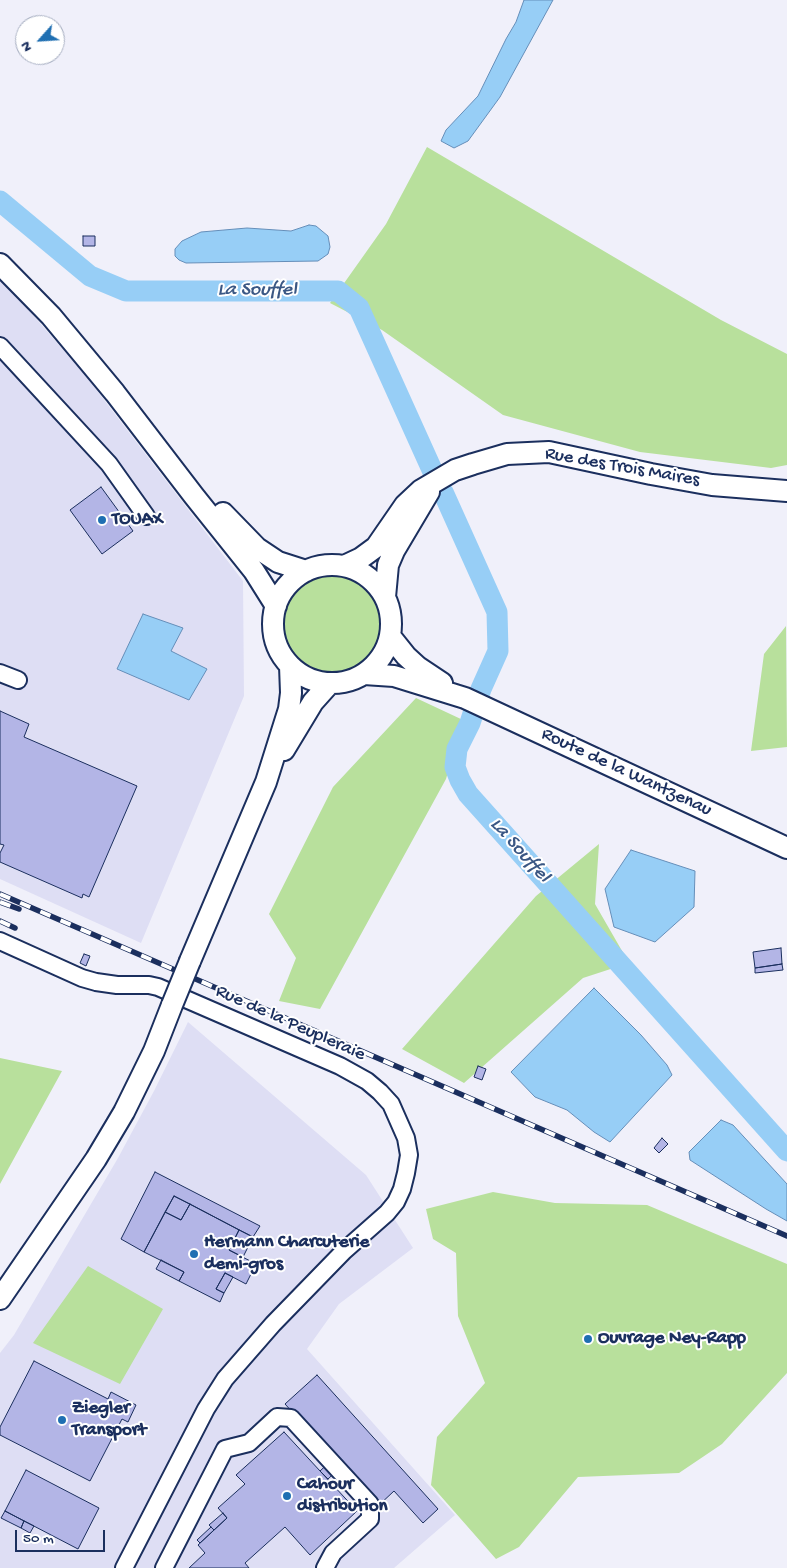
<!DOCTYPE html>
<html>
<head>
<meta charset="utf-8">
<style>
	body { margin:0 }
	#map { position:relative; width:787px; height:1568px; overflow:hidden; background:#f0f0fa; font-family:"Gochi Hand",sans-serif }
	canvas { display:block }
	.north { position:absolute; left:15px; top:15px; width:50px; height:50px; box-sizing:border-box; background:#fff; border:1px solid #a4acbf; border-radius:50%; rotate:244deg; font-size:14px; font-weight:700; line-height:20px; text-align:center; color:#1b2f5e }
	.north::after { content:''; display:block; margin:auto; width:18px; height:22px; background:#1f6fb2; clip-path:polygon(50% 0,100% 100%,50% 72%,0 100%) }
	.scale { position:absolute; left:15px; top:1530px; width:90px; height:22px; box-sizing:border-box; border:2px solid #1b2f5e; border-top:0; padding-left:6px; font-size:15px; line-height:18px; white-space:nowrap; color:#1b2f5e; -webkit-text-stroke:4px #fff; paint-order:stroke }
</style>
</head>
<body>
<div id="map">
<canvas width="787" height="1568"></canvas>
<div class="north">N</div>
<div class="scale">50 m</div>
</div>
<script>
const context = document.querySelector('canvas').getContext('2d');
context.lineJoin = 'round';
function fill(path, color) {
  context.fillStyle = color;
  context.fill(path, 'evenodd');
}
function poly(rows) {
  const path = new Path2D();
  for (const r of rows) {
    if (r.length === 3) {
      path.moveTo(r[0] + r[2], r[1]);
      path.arc(r[0], r[1], r[2], 0, 2 * Math.PI);
      continue;
    }
    path.moveTo(r[0], r[1]);
    for (let i = 2; i < r.length; i += 2) path.lineTo(r[i], r[i + 1]);
  }
  return path;
}
function trace(path, color, width, dash) {
  context.strokeStyle = color;
  context.lineWidth = width;
  context.lineCap = dash ? 'butt' : 'round';
  context.setLineDash(dash || []);
  context.stroke(path);
}
function label(font, color, halo, rows, align = 'center') {
  context.font = font + ' "Gochi Hand",sans-serif';
  context.lineWidth = 4;
  context.setLineDash([]);
  context.textBaseline = 'middle';
  context.strokeStyle = halo;
  context.fillStyle = color;
  for (const [text, x, y, turn = 0] of rows) {
    context.save();
    context.translate(x, y);
    context.rotate((+turn || 0) * Math.PI / 180);
    context.textAlign = isNaN(turn) ? turn : align;
    if (halo) context.strokeText(text, 0, 0);
    context.fillText(text, 0, 0);
    context.restore();
  }
}
const built = poly([
	[0,277,85,375,243,581,244,696,141,943,0,879],
	[188,1022,366,1175,413,1248,339,1304,307,1349,455,1515,394,1568,0,1568,0,1353,14,1335,118,1158,154,1091]
]);
const green = poly([
	[427,147,721,320,787,354,787,465,771,468,640,452,503,415,382,330,330,303,386,224],
	[333,624,53],
	[786,626,787,747,751,751,764,654],
	[416,698,463,720,446,779,320,1009,279,1001,296,958,269,914,333,787],
	[599,844,595,904,629,963,583,978,464,1083,402,1049,536,896],
	[0,1058,62,1071,0,1184],
	[493,1192,555,1203,647,1205,787,1264,787,1373,722,1444,679,1473,578,1477,519,1547,496,1559,431,1485,437,1437,485,1383,458,1316,456,1253,433,1239,426,1209],
	[88,1266,163,1309,120,1384,33,1343]
]);
const water = poly([
	[524,0,553,0,500,97,468,141,454,148,441,141,446,130,478,96,506,39,516,22,524,0],
	[309,225,316,226,328,236,330,247,328,254,318,261,186,263,179,260,175,256,175,249,182,241,201,232,247,228,291,231,309,225],
	[143,614,183,628,171,651,207,669,189,700,117,669,143,614],
	[631,850,695,871,694,907,655,942,614,927,605,889,631,850],
	[594,988,641,1035,667,1065,672,1075,610,1142,594,1132,567,1110,535,1097,511,1072,594,988],
	[721,1120,733,1125,787,1184,787,1221,766,1209,690,1160,689,1152,721,1120]
]);
const river = poly([
	[0,201,90,276,126,291,338,291,359,308,433,472],
	[443,492,497,612,498,651,481,689,470,723,457,749,455,767,460,780,468,794,787,1151]
]);
const building = poly([
	[83,236,95,236,95,246,83,246,83,236],
	[101,487,133,531,102,554,70,510,101,487],
	[0,711,29,724,24,737,137,786,89,897,83,894,82,898,0,862,0,853,4,845,0,844,0,711],
	[781,948,782,964,755,968,753,952,781,948],
	[84,954,90,956,86,966,80,963,84,954],
	[782,964,783,970,755,973,755,968,782,964],
	[478,1066,486,1069,482,1080,474,1077,478,1066],
	[662,1138,668,1144,659,1153,654,1148,662,1138],
	[155,1172,260,1226,253,1237,174,1196,144,1252,121,1239,155,1172],
	[174,1196,190,1204,181,1220,165,1212,174,1196],
	[190,1204,239,1230,229,1250,256,1264,246,1284,225,1273,216,1289,224,1293,220,1302,179,1281,184,1272,144,1252,165,1212,181,1220,190,1204],
	[239,1230,253,1237,243,1257,229,1250,239,1230],
	[161,1260,184,1272,179,1281,156,1269,161,1260],
	[225,1273,233,1277,224,1293,216,1289,225,1273],
	[34,1361,108,1399,111,1392,136,1405,128,1422,122,1419,90,1481,0,1435,0,1427,34,1361],
	[317,1375,438,1509,423,1523,394,1491,378,1506,285,1404,317,1375],
	[284,1432,357,1511,310,1555,285,1527,245,1563,249,1568,189,1568,205,1553,198,1545,227,1518,218,1508,245,1484,236,1475,284,1432],
	[334,1458,342,1466,328,1479,320,1471,334,1458],
	[26,1470,99,1508,78,1549,5,1511,26,1470],
	[5,1511,24,1521,21,1528,1,1518,5,1511],
	[223,1513,227,1518,214,1530,209,1525,223,1513],
	[24,1521,34,1526,30,1533,21,1528,24,1521],
	[211,1527,214,1530,200,1543,197,1540,211,1527]
]);
const minor = poly([
	[0,346,109,464,146,516],
	[0,673,18,680],
	[0,941,82,978,96,982,117,985,149,985,158,987,340,1066,367,1081,380,1092,391,1104,406,1138,409,1155,406,1173,402,1189,396,1202,387,1213,344,1251,273,1324,225,1379,206,1409,124,1568],
	[164,1568,225,1449,249,1443,277,1417,291,1418,370,1504,370,1519,333,1553,325,1568]
]);
const major = poly([
	[0,264,51,316,115,393,194,496,254,571,276,606],
	[223,513,257,548,278,562,306,571],
	[332,624,59],
	[344,566,361,558,376,547,405,505,421,490,455,470,473,464,507,454,549,452,651,474,712,485,787,491],
	[385,597,388,565,394,551,429,492],
	[390,636,406,656,418,667,442,683],
	[364,674,394,676,465,698,787,848],
	[284,750,313,702,330,683],
	[190,961,266,782,289,709,291,693,290,666],
	[0,1299,96,1159,124,1112,154,1051,172,1005]
]);
const rail = poly([
	[0,894,787,1236],
	[0,902,19,909],
	[0,921,15,928]
]);
const majorBridge = poly([
	[172,1005,190,961]
]);
const markers = [
	[102,520,5,"#1f6fb2"],
	[194,1254,5,"#1f6fb2"],
	[588,1339,5,"#1f6fb2"],
	[62,1420,5,"#1f6fb2"],
	[287,1496,5,"#1f6fb2"]
];
const streetNames = [
	["Rue des Trois Maires",622,468,10],
	["Route de la Wantzenau",626,773,25],
	["Rue de la Peupleraie",290,1024,24]
];
const poiNames = [
	["TOUAX",112,520],
	["Hermann Charcuterie",204,1243],
	["demi-gros",204,1265],
	["Ouvrage Ney-Rapp",598,1339],
	["Ziegler",72,1409],
	["Transport",72,1431],
	["Cahour",297,1485],
	["distribution",297,1507]
];
const waterNames = [
	["La Souffel",257,291],
	["La Souffel",519,851,48]
];
fill(built, '#dedef4');
fill(green, '#b8e09c');
fill(water, '#97cef6');
trace(water, '#658eb9', 1);
trace(river, '#97cef6', 21);
fill(building, '#b3b5e6');
trace(building, '#1b2f5e', 1);
trace(minor, '#1b2f5e', 20);
trace(major, '#1b2f5e', 24);
trace(minor, '#fff', 16);
trace(major, '#fff', 20);
trace(rail, '#1b2f5e', 5.5);
trace(rail, '#fff', 4, [11]);
trace(majorBridge, '#1b2f5e', 24, []);
trace(majorBridge, '#fff', 20);
for (const [x, y, r, color] of markers) {
  const dot = new Path2D();
  dot.arc(x, y, r, 0, 2 * Math.PI);
  context.fillStyle = color;
  context.fill(dot);
  trace(dot, '#fff', 2);
}
label('19px', '#1b2f5e', '#fff', streetNames);
label('bold 19px', '#1b2f5e', '#fff', poiNames, 'left');
label('italic 20px', '#3a5784', '#fff', waterNames);
</script>
</body>
</html>
